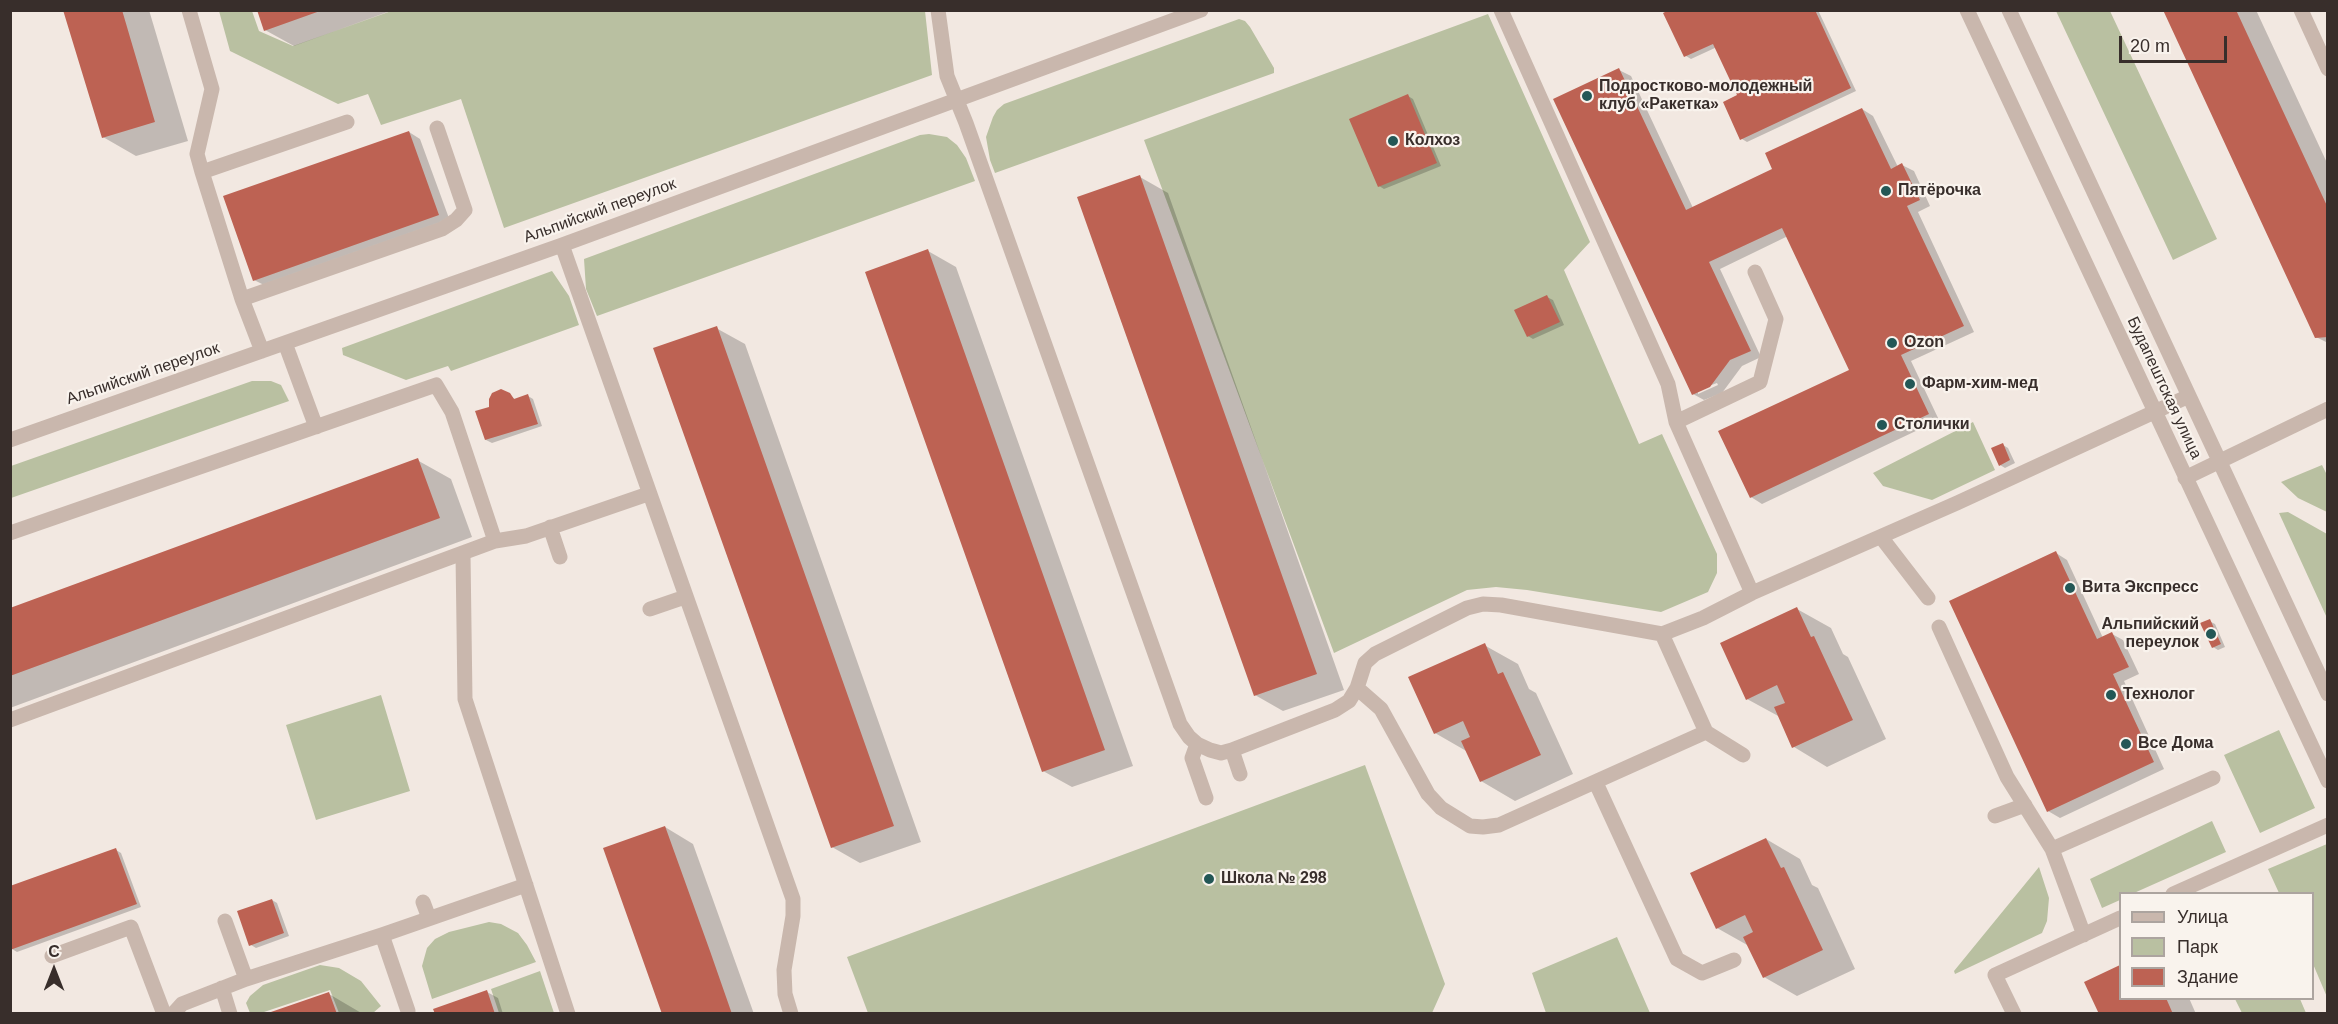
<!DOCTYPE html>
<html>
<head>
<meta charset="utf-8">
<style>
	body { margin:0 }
	#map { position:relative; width:2338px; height:1024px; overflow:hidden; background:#f2e8e1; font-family:Arial,sans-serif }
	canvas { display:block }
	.frame { position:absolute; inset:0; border:12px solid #382e2b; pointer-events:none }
	.legend { position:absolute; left:2119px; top:892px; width:195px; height:108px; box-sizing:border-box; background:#f9f3ed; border:2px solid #aca49f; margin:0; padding:8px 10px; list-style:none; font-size:18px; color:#382e2b }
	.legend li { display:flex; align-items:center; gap:12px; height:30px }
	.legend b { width:30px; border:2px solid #aca49f }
	.north { position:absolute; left:24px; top:940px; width:60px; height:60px; -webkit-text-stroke:4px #f9f3ed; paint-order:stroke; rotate:0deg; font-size:16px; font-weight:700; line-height:24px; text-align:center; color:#382e2b }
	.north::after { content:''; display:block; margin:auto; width:21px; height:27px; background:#382e2b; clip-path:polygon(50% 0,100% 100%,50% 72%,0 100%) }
	.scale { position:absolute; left:2119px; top:36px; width:108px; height:27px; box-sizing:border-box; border:3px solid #382e2b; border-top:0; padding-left:8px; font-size:18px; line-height:21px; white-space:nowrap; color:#382e2b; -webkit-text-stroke:4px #f9f3ed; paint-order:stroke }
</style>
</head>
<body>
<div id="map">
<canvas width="2338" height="1024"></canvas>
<div class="frame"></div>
<ul class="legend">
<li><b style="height:8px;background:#c9b7ad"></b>Улица</li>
<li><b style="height:16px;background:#b9c0a1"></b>Парк</li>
<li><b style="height:16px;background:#bd6253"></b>Здание</li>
</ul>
<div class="north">С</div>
<div class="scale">20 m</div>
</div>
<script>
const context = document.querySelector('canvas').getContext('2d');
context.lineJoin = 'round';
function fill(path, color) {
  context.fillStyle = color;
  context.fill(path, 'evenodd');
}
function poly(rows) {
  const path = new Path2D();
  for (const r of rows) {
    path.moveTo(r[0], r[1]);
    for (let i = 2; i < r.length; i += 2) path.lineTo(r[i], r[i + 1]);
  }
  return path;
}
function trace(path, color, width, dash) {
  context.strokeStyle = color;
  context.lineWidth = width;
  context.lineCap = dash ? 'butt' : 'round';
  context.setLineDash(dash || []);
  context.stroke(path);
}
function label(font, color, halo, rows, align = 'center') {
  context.font = font + ' Arial,sans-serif';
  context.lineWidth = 4.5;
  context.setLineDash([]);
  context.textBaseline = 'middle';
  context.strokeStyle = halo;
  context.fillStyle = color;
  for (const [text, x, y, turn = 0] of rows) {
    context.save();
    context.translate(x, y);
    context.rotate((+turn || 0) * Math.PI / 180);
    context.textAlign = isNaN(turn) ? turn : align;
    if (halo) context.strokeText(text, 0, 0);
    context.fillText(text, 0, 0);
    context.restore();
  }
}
const green = poly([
	[394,10,925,11,932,75,504,228,461,99,381,125,368,94,338,104,230,51,219,11,252,11,259,31,293,46],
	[2056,11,2110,11,2217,239,2173,260],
	[1488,14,1590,242,1564,270,1639,444,1662,434,1717,554,1717,573,1708,592,1661,612,1527,590,1496,587,1467,590,1334,653,1144,140],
	[1239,19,1245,21,1250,27,1274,68,1274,73,995,173,990,160,986,137,993,117,997,110,1004,104],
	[929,134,947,137,957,145,966,158,975,181,597,316,586,289,584,259,920,135],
	[552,271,569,296,579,325,451,371,448,366,406,380,343,355,342,348],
	[252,381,271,381,281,385,289,401,11,498,11,466],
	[1973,422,1995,470,1932,500,1883,486,1873,473],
	[2322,465,2327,475,2327,512,2298,498,2281,482],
	[2288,512,2327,534,2327,618,2279,513],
	[381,695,410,791,316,820,286,725],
	[2279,730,2315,808,2260,833,2224,755],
	[1365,765,1445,984,1432,1013,868,1013,847,957],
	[2212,821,2226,852,2134,893,2120,894,2120,900,2102,908,2090,879],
	[2327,844,2327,997,2313,964,2312,894,2279,893,2268,869],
	[2039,867,2049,898,2047,921,2042,933,1955,974,1954,971],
	[489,922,501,924,518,933,527,945,536,962,432,999,422,966,427,948,435,939,449,932],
	[1617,937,1650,1013,1546,1013,1532,973],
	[320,965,339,968,361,981,381,1006,373,1013,339,1013,330,990,261,1013,250,1013,246,1003,250,996,263,985],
	[540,971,554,1013,499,1013,491,989],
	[2235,999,2300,999,2306,1013,2242,1013]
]);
const shadow = poly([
	[65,10,149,10,188,141,136,156,103,137],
	[259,10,393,10,294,46,265,30],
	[1673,10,1818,10,1856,91,1747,142,1742,139,1739,96,1717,47,1691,59,1686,56],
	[2165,10,2256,10,2328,165,2328,343,2316,337],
	[1619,70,1631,76,1693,208,1774,170,1862,109,1873,116,1898,167,1902,165,1914,171,1930,206,1918,212,1974,332,1911,361,1939,420,1762,504,1751,497,1851,371,1788,236,1720,269,1761,357,1742,366,1722,393,1704,400,1693,394],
	[1717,383,1718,385,1698,394,1698,390],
	[1408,96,1413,99,1441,166,1384,189,1379,186],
	[409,132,420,139,450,221,266,286,254,280],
	[1140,177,1168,193,1344,690,1283,711,1255,695],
	[928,251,956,267,1133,766,1072,787,1043,771],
	[1547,297,1553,300,1564,325,1533,339,1528,336],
	[716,328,745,344,921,842,860,863,832,847],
	[507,393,516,400,528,396,533,399,542,426,492,443,486,440,491,408],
	[2003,445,2008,448,2015,463,2005,468,2000,465],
	[417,460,451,479,472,537,10,708,10,610],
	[2056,553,2067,560,2103,638,2112,634,2123,640,2139,674,2124,681,2164,769,2060,818,2048,811],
	[1797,609,1831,628,1843,654,1848,657,1886,739,1827,767,1794,747,1780,717,1747,699],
	[2209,621,2215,624,2225,647,2218,650,2213,647],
	[1484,645,1518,664,1529,689,1536,693,1573,774,1515,801,1481,781,1468,752,1435,733],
	[665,827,693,844,754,1014,663,1014],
	[1766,839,1800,859,1812,885,1818,888,1855,969,1797,996,1764,977,1749,946,1717,928],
	[116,850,121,853,141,907,17,952,12,949],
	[272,900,277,903,289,936,256,948,251,945],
	[2120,966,2120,998,2189,998,2196,1014,2101,1014,2086,982],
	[487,992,498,998,503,1014,436,1014],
	[329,994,363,1014,272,1014]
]);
const building = poly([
	[63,10,122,10,155,122,102,138],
	[257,10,320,10,320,11,264,31],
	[1669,10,1815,10,1851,88,1740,140,1723,102,1737,95,1713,44,1684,57,1663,13],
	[2163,10,2236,10,2328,208,2328,337,2315,338],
	[1619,68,1686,210,1772,169,1765,153,1862,108,1891,169,1902,163,1920,200,1907,206,1964,326,1901,355,1929,414,1750,498,1718,431,1849,370,1782,228,1709,262,1751,351,1730,360,1710,387,1692,395,1553,99],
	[1408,94,1437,163,1378,187,1349,119],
	[409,131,439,215,253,281,223,196],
	[1140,175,1317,674,1254,696,1077,197],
	[928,249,1105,750,1042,772,865,272],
	[1547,295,1560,322,1527,337,1514,310],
	[717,326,894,826,831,848,653,348],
	[501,389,510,393,514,399,528,394,538,424,485,440,475,411,489,407,489,399,492,393],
	[2003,443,2010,460,1999,466,1991,448],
	[418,458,440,518,10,676,10,608],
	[2056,551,2097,639,2112,632,2129,667,2113,674,2154,762,2047,812,1949,601],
	[1797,607,1811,637,1814,636,1853,720,1792,748,1774,707,1785,703,1777,685,1746,700,1720,643],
	[2210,619,2221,644,2212,648,2200,623],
	[1485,643,1498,674,1503,672,1541,755,1480,782,1461,741,1470,737,1463,721,1434,734,1408,677],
	[665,826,710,951,732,1014,662,1014,603,848],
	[1766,838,1781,868,1784,867,1823,950,1763,978,1743,937,1753,932,1745,915,1716,929,1690,873],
	[116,848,137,904,10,950,10,886],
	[272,899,284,933,249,946,237,911],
	[2120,965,2120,998,2166,998,2173,1014,2099,1014,2084,982],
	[487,990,495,1014,435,1014,433,1009],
	[329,992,337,1014,268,1014,268,1013]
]);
const minor = poly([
	[189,10,212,89,197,154,202,172],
	[938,10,947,76,966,123,1180,724,1189,737,1197,744,1210,750,1221,753,1232,750,1335,710,1349,701,1357,688,1365,663,1375,654,1467,608,1483,604,1501,605,1662,634,1703,618,1752,593,1957,503,2189,396],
	[1501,10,1668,384,1676,422,1752,593],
	[1967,10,2328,781],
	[2009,10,2328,694],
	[2301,10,2328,69],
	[562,245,793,899,793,916,784,970,785,994,791,1014],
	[242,299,442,229,456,220,465,210,437,128],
	[285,343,316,427],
	[262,351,242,299,202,172,347,122],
	[1676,422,1760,382,1776,319,1755,272],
	[10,440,562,245,1201,10],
	[2185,478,2328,409],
	[550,527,560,557],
	[10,533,436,385,452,412,495,541],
	[1881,537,1928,598],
	[463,554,465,699,568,1014],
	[650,609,685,597],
	[1939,627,2007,777,2052,849,2084,935],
	[1662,634,1706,732,1743,755],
	[1357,688,1381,709,1428,794,1441,808,1470,826,1483,827,1499,825,1706,732],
	[10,720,495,541,526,536,648,494],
	[1197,744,1192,758,1206,798],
	[1232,750,1240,774],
	[1596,783,1677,959,1702,973,1734,960],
	[1995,816,2025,805],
	[2052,849,2213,778],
	[2173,894,2328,825],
	[423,902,429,918],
	[225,921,246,979],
	[382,935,408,1011],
	[52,956,131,927,164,1014],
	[222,988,230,1014],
	[173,1014,182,1004,246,979,382,935,526,885],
	[2014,1014,1995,975,2120,918]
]);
const markers = [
	[1587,96,6,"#235756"],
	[1393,141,6,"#235756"],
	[1886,191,6,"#235756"],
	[1892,343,6,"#235756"],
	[1910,384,6,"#235756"],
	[1882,425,6,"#235756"],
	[2070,588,6,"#235756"],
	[2211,634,6,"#235756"],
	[2111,695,6,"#235756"],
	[2126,744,6,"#235756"],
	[1209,879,6,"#235756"]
];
const poiNames = [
	["Подростково-молодежный",1599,87],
	["клуб «Ракетка»",1599,105],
	["Колхоз",1405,141],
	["Пятёрочка",1898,191],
	["Ozon",1904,343],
	["Фарм-хим-мед",1922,384],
	["Столички",1894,425],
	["Вита Экспресс",2082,588],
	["Альпийский",2199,625,"right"],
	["переулок",2199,643,"right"],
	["Технолог",2123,695],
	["Все Дома",2138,744],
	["Школа № 298",1221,879]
];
const streetNames = [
	["Альпийский переулок",600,211,-20],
	["Альпийский переулок",143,374,-19],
	["Будапештская улица",2164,388,65]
];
fill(green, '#b9c0a1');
fill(shadow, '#0003');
fill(building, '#bd6253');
trace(minor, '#c9b7ad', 15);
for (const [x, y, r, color] of markers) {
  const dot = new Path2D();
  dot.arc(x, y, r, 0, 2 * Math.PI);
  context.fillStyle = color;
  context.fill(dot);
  trace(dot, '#f9f3ed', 2);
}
label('bold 16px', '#382e2b', '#f9f3ed', poiNames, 'left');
label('16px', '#382e2b', '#f9f3ed', streetNames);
</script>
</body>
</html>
